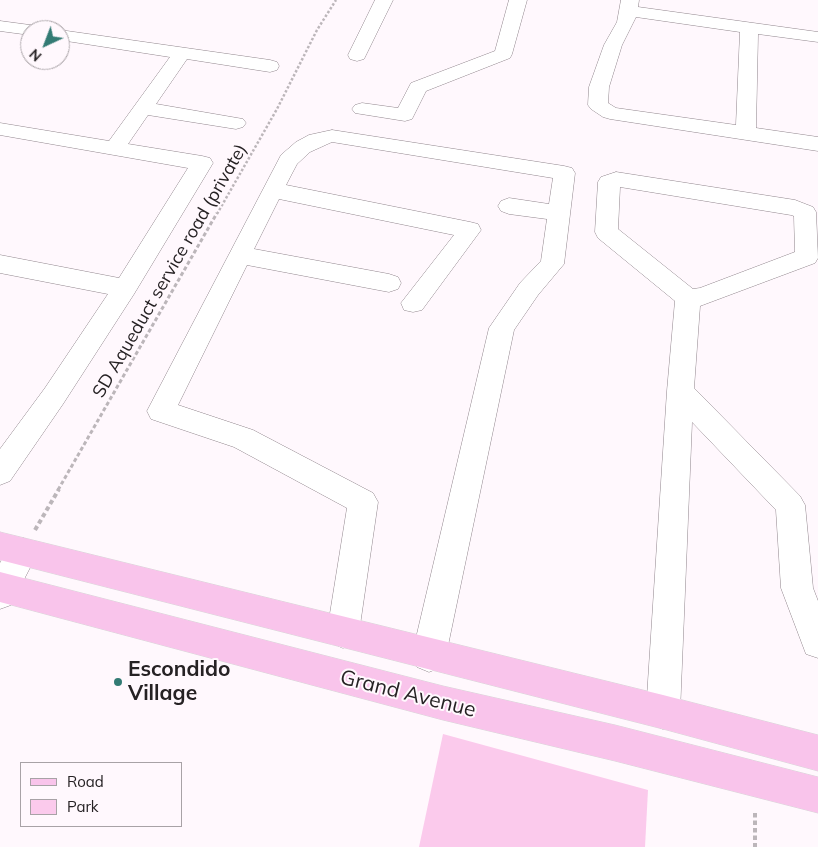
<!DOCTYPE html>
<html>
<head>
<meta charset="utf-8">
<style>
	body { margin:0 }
	#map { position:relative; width:818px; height:847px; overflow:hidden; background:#fff8fd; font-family:Mulish,sans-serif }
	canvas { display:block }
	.legend { position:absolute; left:20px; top:762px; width:162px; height:65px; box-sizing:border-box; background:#fff8fd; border:1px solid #a8a2a6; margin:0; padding:6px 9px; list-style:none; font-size:15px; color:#262224 }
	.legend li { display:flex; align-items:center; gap:10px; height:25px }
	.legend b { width:25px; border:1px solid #a8a2a6 }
	.north { position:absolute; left:20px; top:20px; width:50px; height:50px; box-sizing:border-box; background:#fff8fd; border:1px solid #a8a2a6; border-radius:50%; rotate:223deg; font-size:14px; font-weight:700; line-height:20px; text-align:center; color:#262224 }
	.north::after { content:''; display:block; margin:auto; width:18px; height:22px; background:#337b74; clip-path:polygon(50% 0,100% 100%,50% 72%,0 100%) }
</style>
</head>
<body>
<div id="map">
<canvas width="818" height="847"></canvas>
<ul class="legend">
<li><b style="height:6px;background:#f9c4eb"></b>Road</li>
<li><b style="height:14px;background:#fbcaec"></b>Park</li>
</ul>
<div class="north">N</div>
</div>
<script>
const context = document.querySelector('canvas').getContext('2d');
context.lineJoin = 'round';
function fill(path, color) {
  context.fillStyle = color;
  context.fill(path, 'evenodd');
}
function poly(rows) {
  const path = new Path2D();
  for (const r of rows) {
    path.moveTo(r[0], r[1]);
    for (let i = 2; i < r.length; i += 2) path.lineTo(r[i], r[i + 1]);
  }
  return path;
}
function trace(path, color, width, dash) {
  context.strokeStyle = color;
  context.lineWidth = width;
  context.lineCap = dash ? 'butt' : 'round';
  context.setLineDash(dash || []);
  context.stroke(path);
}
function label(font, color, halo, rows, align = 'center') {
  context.font = font + ' Mulish,sans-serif';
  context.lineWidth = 4;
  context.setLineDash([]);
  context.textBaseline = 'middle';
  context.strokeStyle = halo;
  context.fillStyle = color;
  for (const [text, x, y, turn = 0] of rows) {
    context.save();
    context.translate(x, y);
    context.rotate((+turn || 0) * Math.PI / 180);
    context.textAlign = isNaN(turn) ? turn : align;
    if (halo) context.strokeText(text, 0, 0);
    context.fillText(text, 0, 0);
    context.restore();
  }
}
const green = poly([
	[443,734,648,790,645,847,419,847]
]);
const pathFar2 = poly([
	[217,214,277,109,317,30,336,0]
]);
const pathFar1 = poly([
	[58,490,217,213]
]);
const path = poly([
	[35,530,59,489],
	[755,813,755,847]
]);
const minor = poly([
	[375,0,393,0,364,59,357,61,350,59,348,55,375,0],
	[509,0,527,0,512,54,510,58,426,91,412,119,405,121,355,113,352,109,355,105,362,103,398,108,411,83,495,51,509,0],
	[621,0,639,0,638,7,818,32,818,42,758,34,756,128,818,137,818,151,610,119,603,117,591,109,588,105,589,87,604,45,617,22,621,0],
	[636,17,740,32,736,125,616,108,608,103,609,87,622,45,636,17],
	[0,21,30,25,36,26,39,30,30,30,30,35,0,31,0,21],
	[58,30,60,30,270,60,277,62,279,66,277,70,270,72,187,59,156,104,243,119,246,123,243,127,236,129,148,115,128,144,202,156,210,158,213,163,134,294,63,404,10,481,0,485,0,449,45,388,108,294,0,273,0,255,119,278,188,168,0,135,0,123,109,141,170,57,60,40,60,30,58,30],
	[332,130,564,166,572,168,575,173,564,264,538,295,514,330,446,655,441,667,429,672,417,667,412,655,489,328,520,283,541,261,547,219,509,214,501,211,498,206,501,201,509,198,549,204,553,178,332,142,310,152,297,164,286,185,470,222,478,224,481,230,422,310,413,312,404,310,401,303,454,235,279,199,254,249,389,274,398,277,401,283,398,289,389,292,247,265,178,405,253,430,373,493,378,502,359,632,354,643,343,648,332,643,327,632,347,508,234,447,151,419,147,411,281,155,296,142,309,135,332,130],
	[616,172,795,200,813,207,816,212,818,258,815,263,700,306,694,388,800,496,805,505,813,588,818,601,818,658,806,654,781,588,776,510,692,422,680,712,675,724,663,729,651,724,646,712,667,391,675,301,598,238,595,232,598,182,601,177,616,172],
	[620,187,791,215,794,216,795,252,700,288,693,289,618,229,620,187],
	[23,538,34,542,38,552,11,605,0,609,0,563,12,542,23,538]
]);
const major = poly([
	[0,532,663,695,818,735,818,771,663,729,0,560,0,532],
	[0,572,443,686,615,725,818,777,818,813,615,761,443,720,0,602,0,572]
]);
const markers = [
	[118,682,5,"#337b74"]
];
const streetNames = [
	["SD Aqueduct service road (private)",170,271,-60]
];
const nearPoinames = [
	["Escondido",128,670],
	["Village",128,694]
];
const nearStreetnames = [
	["Grand Avenue",408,694,14]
];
fill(green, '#fbcaec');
trace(minor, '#91868d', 1);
trace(major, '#d8d7d8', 1);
trace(pathFar2, '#bcb6ba', 2.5, [2.5, 2]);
trace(pathFar1, '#bcb6ba', 3, [4, 2.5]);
trace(path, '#bcb6ba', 4, [4.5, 3]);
fill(minor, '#fff');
fill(major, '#f9c4eb');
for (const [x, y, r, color] of markers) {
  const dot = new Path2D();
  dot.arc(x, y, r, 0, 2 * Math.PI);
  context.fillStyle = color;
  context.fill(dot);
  trace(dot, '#fff8fd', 2);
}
label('18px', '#262224', '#fff8fd', streetNames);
label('bold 21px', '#262224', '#fff8fd', nearPoinames, 'left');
label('21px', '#262224', '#fff8fd', nearStreetnames);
</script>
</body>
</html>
